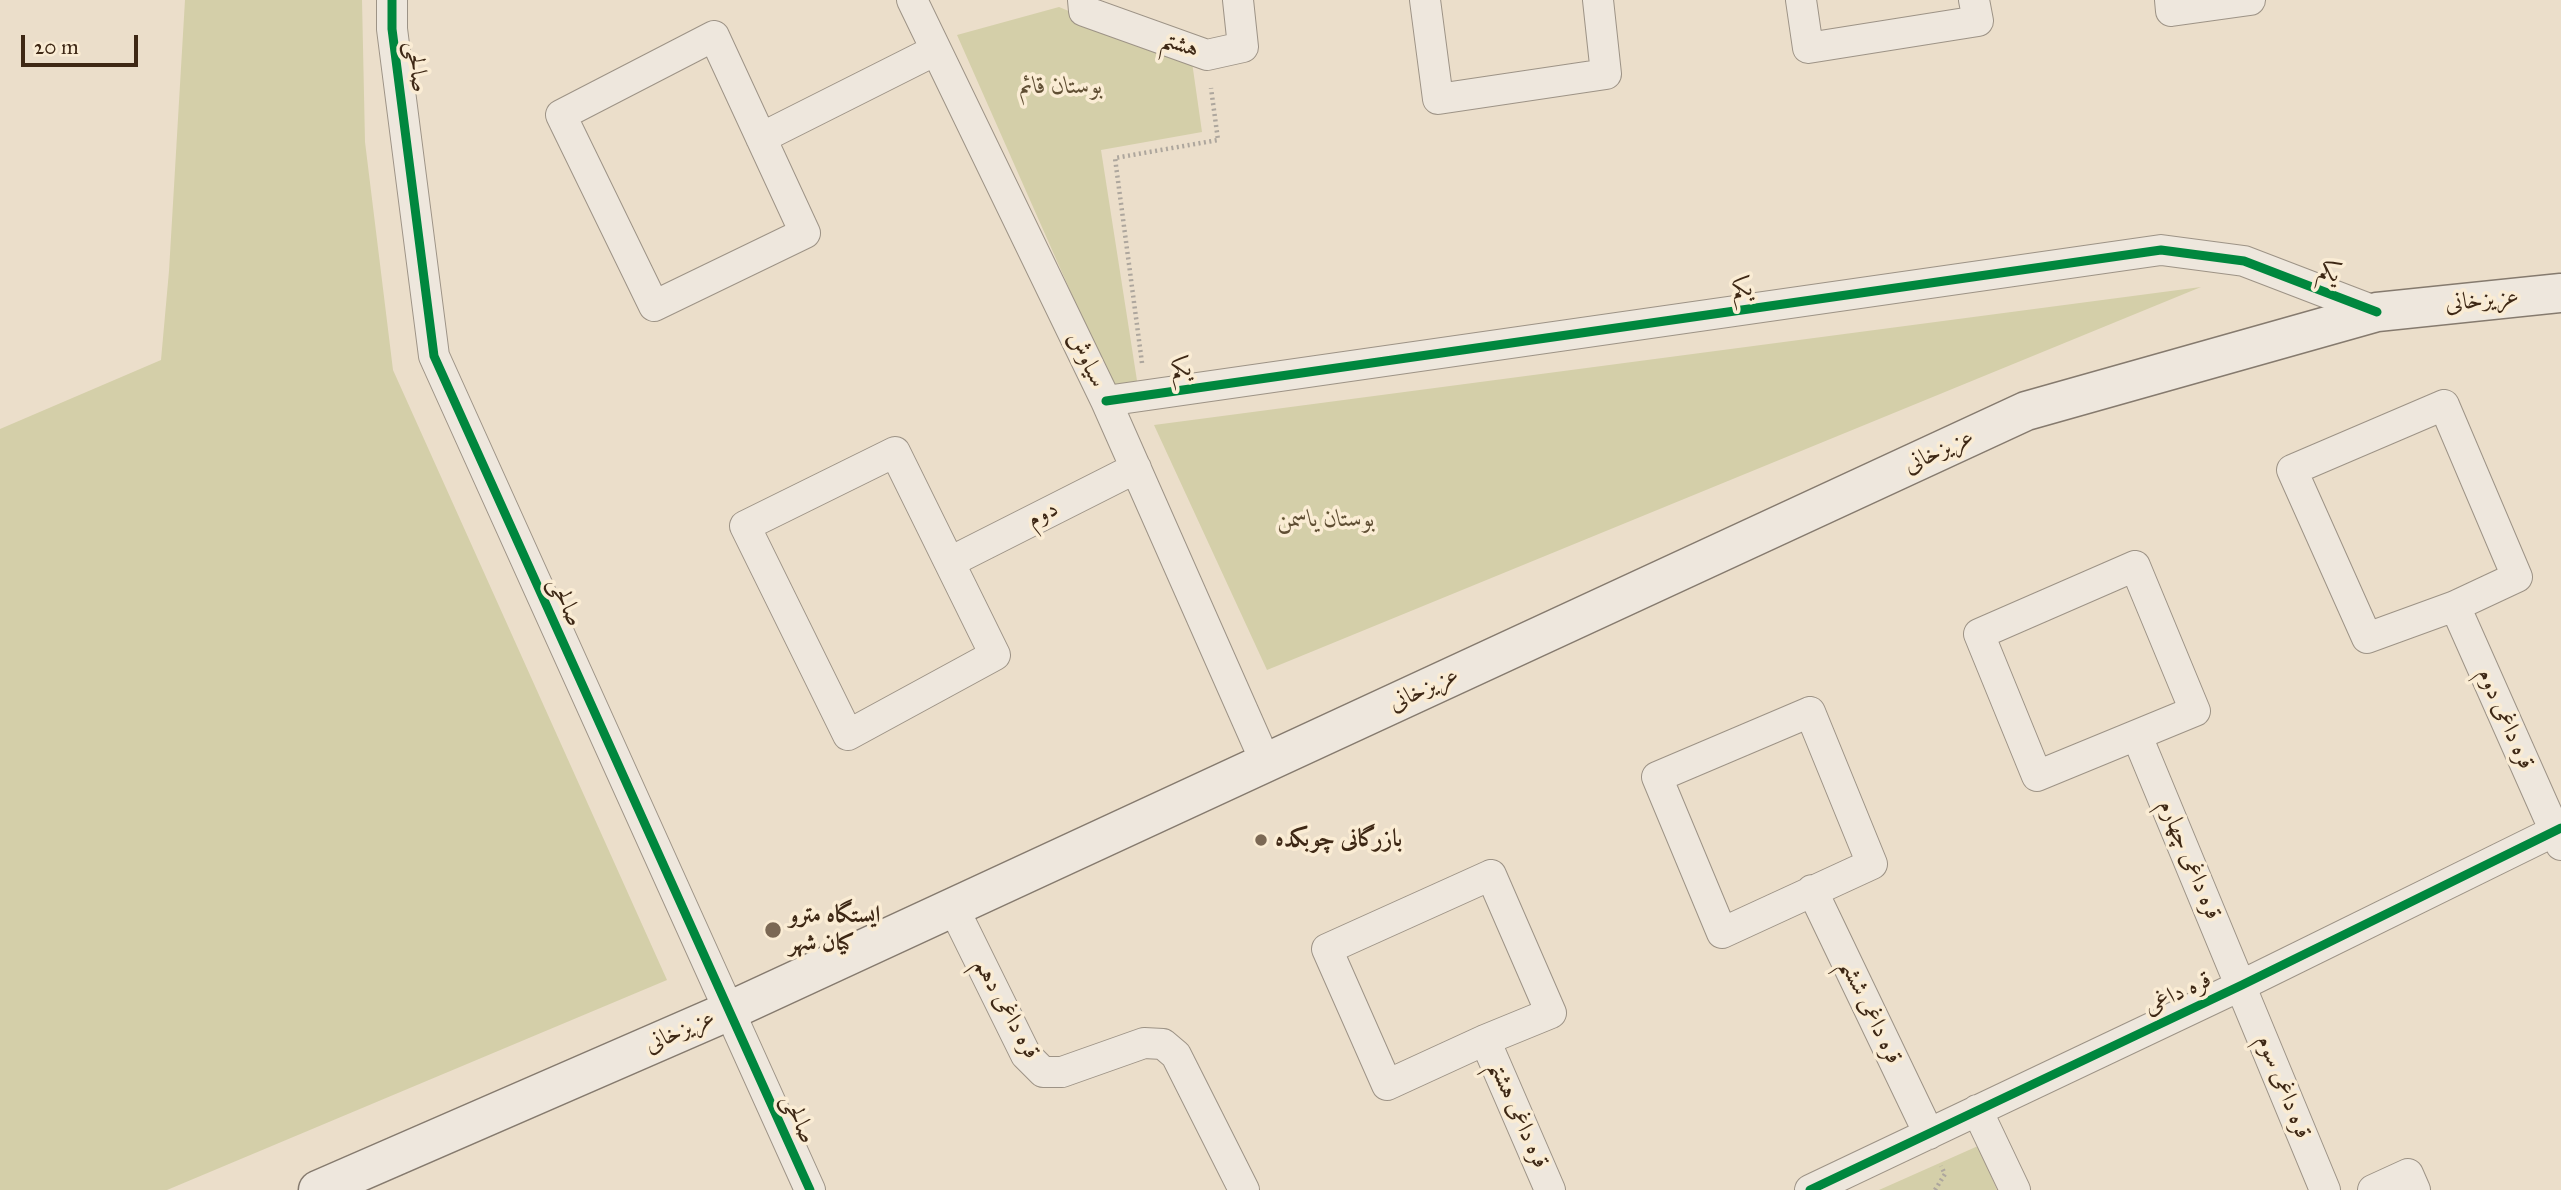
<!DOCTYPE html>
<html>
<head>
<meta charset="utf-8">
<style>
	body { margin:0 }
	#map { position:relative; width:2561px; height:1190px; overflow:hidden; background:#ebdeca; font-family:"IM FELL Great Primer",serif }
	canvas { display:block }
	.scale { position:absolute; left:21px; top:35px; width:117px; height:32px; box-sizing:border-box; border:4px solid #3e2815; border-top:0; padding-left:9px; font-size:21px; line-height:24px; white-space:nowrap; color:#3e2815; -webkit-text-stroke:5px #faecd4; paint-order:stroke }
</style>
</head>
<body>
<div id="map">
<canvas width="2561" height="1190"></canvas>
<div class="scale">20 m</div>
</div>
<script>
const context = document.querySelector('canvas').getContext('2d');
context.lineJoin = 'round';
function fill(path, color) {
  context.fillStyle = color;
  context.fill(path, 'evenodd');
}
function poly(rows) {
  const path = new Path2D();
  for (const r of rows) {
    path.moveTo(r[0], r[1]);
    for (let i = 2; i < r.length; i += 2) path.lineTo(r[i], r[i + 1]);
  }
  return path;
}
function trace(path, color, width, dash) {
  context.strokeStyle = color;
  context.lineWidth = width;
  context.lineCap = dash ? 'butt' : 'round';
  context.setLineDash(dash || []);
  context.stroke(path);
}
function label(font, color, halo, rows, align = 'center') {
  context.font = font + ' "IM FELL Great Primer",Amiri,serif';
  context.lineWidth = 7;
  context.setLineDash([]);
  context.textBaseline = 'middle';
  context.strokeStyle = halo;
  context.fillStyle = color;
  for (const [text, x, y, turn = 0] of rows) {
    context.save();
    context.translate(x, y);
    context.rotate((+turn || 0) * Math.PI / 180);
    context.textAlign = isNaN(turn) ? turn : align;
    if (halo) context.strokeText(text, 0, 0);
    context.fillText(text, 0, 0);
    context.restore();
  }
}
const green = poly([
	[185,0,362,0,365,142,393,370,667,980,167,1190,0,1190,0,429,161,360,169,271],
	[1059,7,1192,62,1202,132,1101,150,1138,387,1114,390,957,35],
	[2201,287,1267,670,1154,425],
	[1978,1146,1997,1190,1879,1190]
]);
const path = poly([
	[1142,363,1115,158,1218,140,1211,88],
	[1935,1190,1945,1174,1941,1166]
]);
const street = poly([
	[392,0,392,29,434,356,810,1190],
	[912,0,1106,401,1266,763],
	[1083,0,1084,11,1207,55,1243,47,1238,0],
	[1425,0,1438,99,1606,74,1598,0],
	[1801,0,1808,48,1978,21,1974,0],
	[2170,0,2171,11,2250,0],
	[714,36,805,233,654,306,561,115,714,36],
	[761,138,936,50],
	[1106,401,2161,250,2244,261,2377,312],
	[2444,405,2517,577,2455,606,2367,638,2292,470,2444,405],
	[895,452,995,655,848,735,745,526,895,452],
	[950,562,1136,468],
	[2135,566,2195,711,2037,776,1979,634,2135,566],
	[2455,606,2561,845],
	[1810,712,1872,864,1722,933,1657,777,1810,712],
	[2137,736,2325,1190],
	[1491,875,1551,1013,1485,1040,1387,1085,1327,949,1491,875],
	[1812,890,1929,1134],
	[953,907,1026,1055,1043,1072,1062,1072,1144,1043,1163,1044,1176,1055,1244,1190],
	[1485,1040,1550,1190],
	[1977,1110,2015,1190],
	[1810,1190,2242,985,2561,828],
	[2373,1190,2408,1174,2415,1190]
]);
const secondary = poly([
	[318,1190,729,1011,2026,411,2377,312,2561,293]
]);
const cycleway = poly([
	[392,0,392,29,434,356,810,1190],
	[1106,401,2161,250,2244,261,2377,312],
	[1810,1190,2242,985,2561,828]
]);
const markers = [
	[1261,840,7,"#7b6854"],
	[773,930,9,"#7b6854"]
];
const streetNames = [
	["هشتم",1180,45,19],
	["صالحی",416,67,83],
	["یکم",2329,273,21],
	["یکم",1742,290,-8],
	["عزیزخانی",2482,301,-6],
	["سیاوش",1086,360,64],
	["یکم",1181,370,-8],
	["عزیزخانی",1939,452,-25],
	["دوم",1043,515,-27],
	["صالحی",565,602,66],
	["عزیزخانی",1424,690,-25],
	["قره داغی دوم",2505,719,66],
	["قره داغی چهارم",2189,860,67],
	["قره داغی",2178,994,-25],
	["قره داغی دهم",1006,1009,61],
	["قره داغی ششم",1870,1012,64],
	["عزیزخانی",680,1032,-24],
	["قره داغی سوم",2283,1087,68],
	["قره داغی هشتم",1518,1115,66],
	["صالحی",798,1119,66]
];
const parkNames = [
	["بوستان قائم",1061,87],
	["بوستان یاسمن",1326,520]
];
const poiNames = [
	["بازرگانی چوبکده",1275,840],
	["ایستگاه مترو",789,916],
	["کیان شهر",789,944]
];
fill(green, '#d4cfa9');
trace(street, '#9d9386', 32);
trace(secondary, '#857a6e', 41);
trace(path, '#ada69d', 4.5, [2, 3.5]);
trace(street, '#eee7dd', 30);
trace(secondary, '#eee7dd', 38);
trace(cycleway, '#00873e', 9);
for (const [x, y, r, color] of markers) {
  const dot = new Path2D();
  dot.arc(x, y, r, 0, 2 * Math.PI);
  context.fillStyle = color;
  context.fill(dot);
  trace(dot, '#faecd4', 2.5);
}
label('24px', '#3e2815', '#faecd4', streetNames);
label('italic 24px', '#5f4e33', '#faecd4', parkNames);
label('bold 24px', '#3e2815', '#faecd4', poiNames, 'left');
</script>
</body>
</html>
